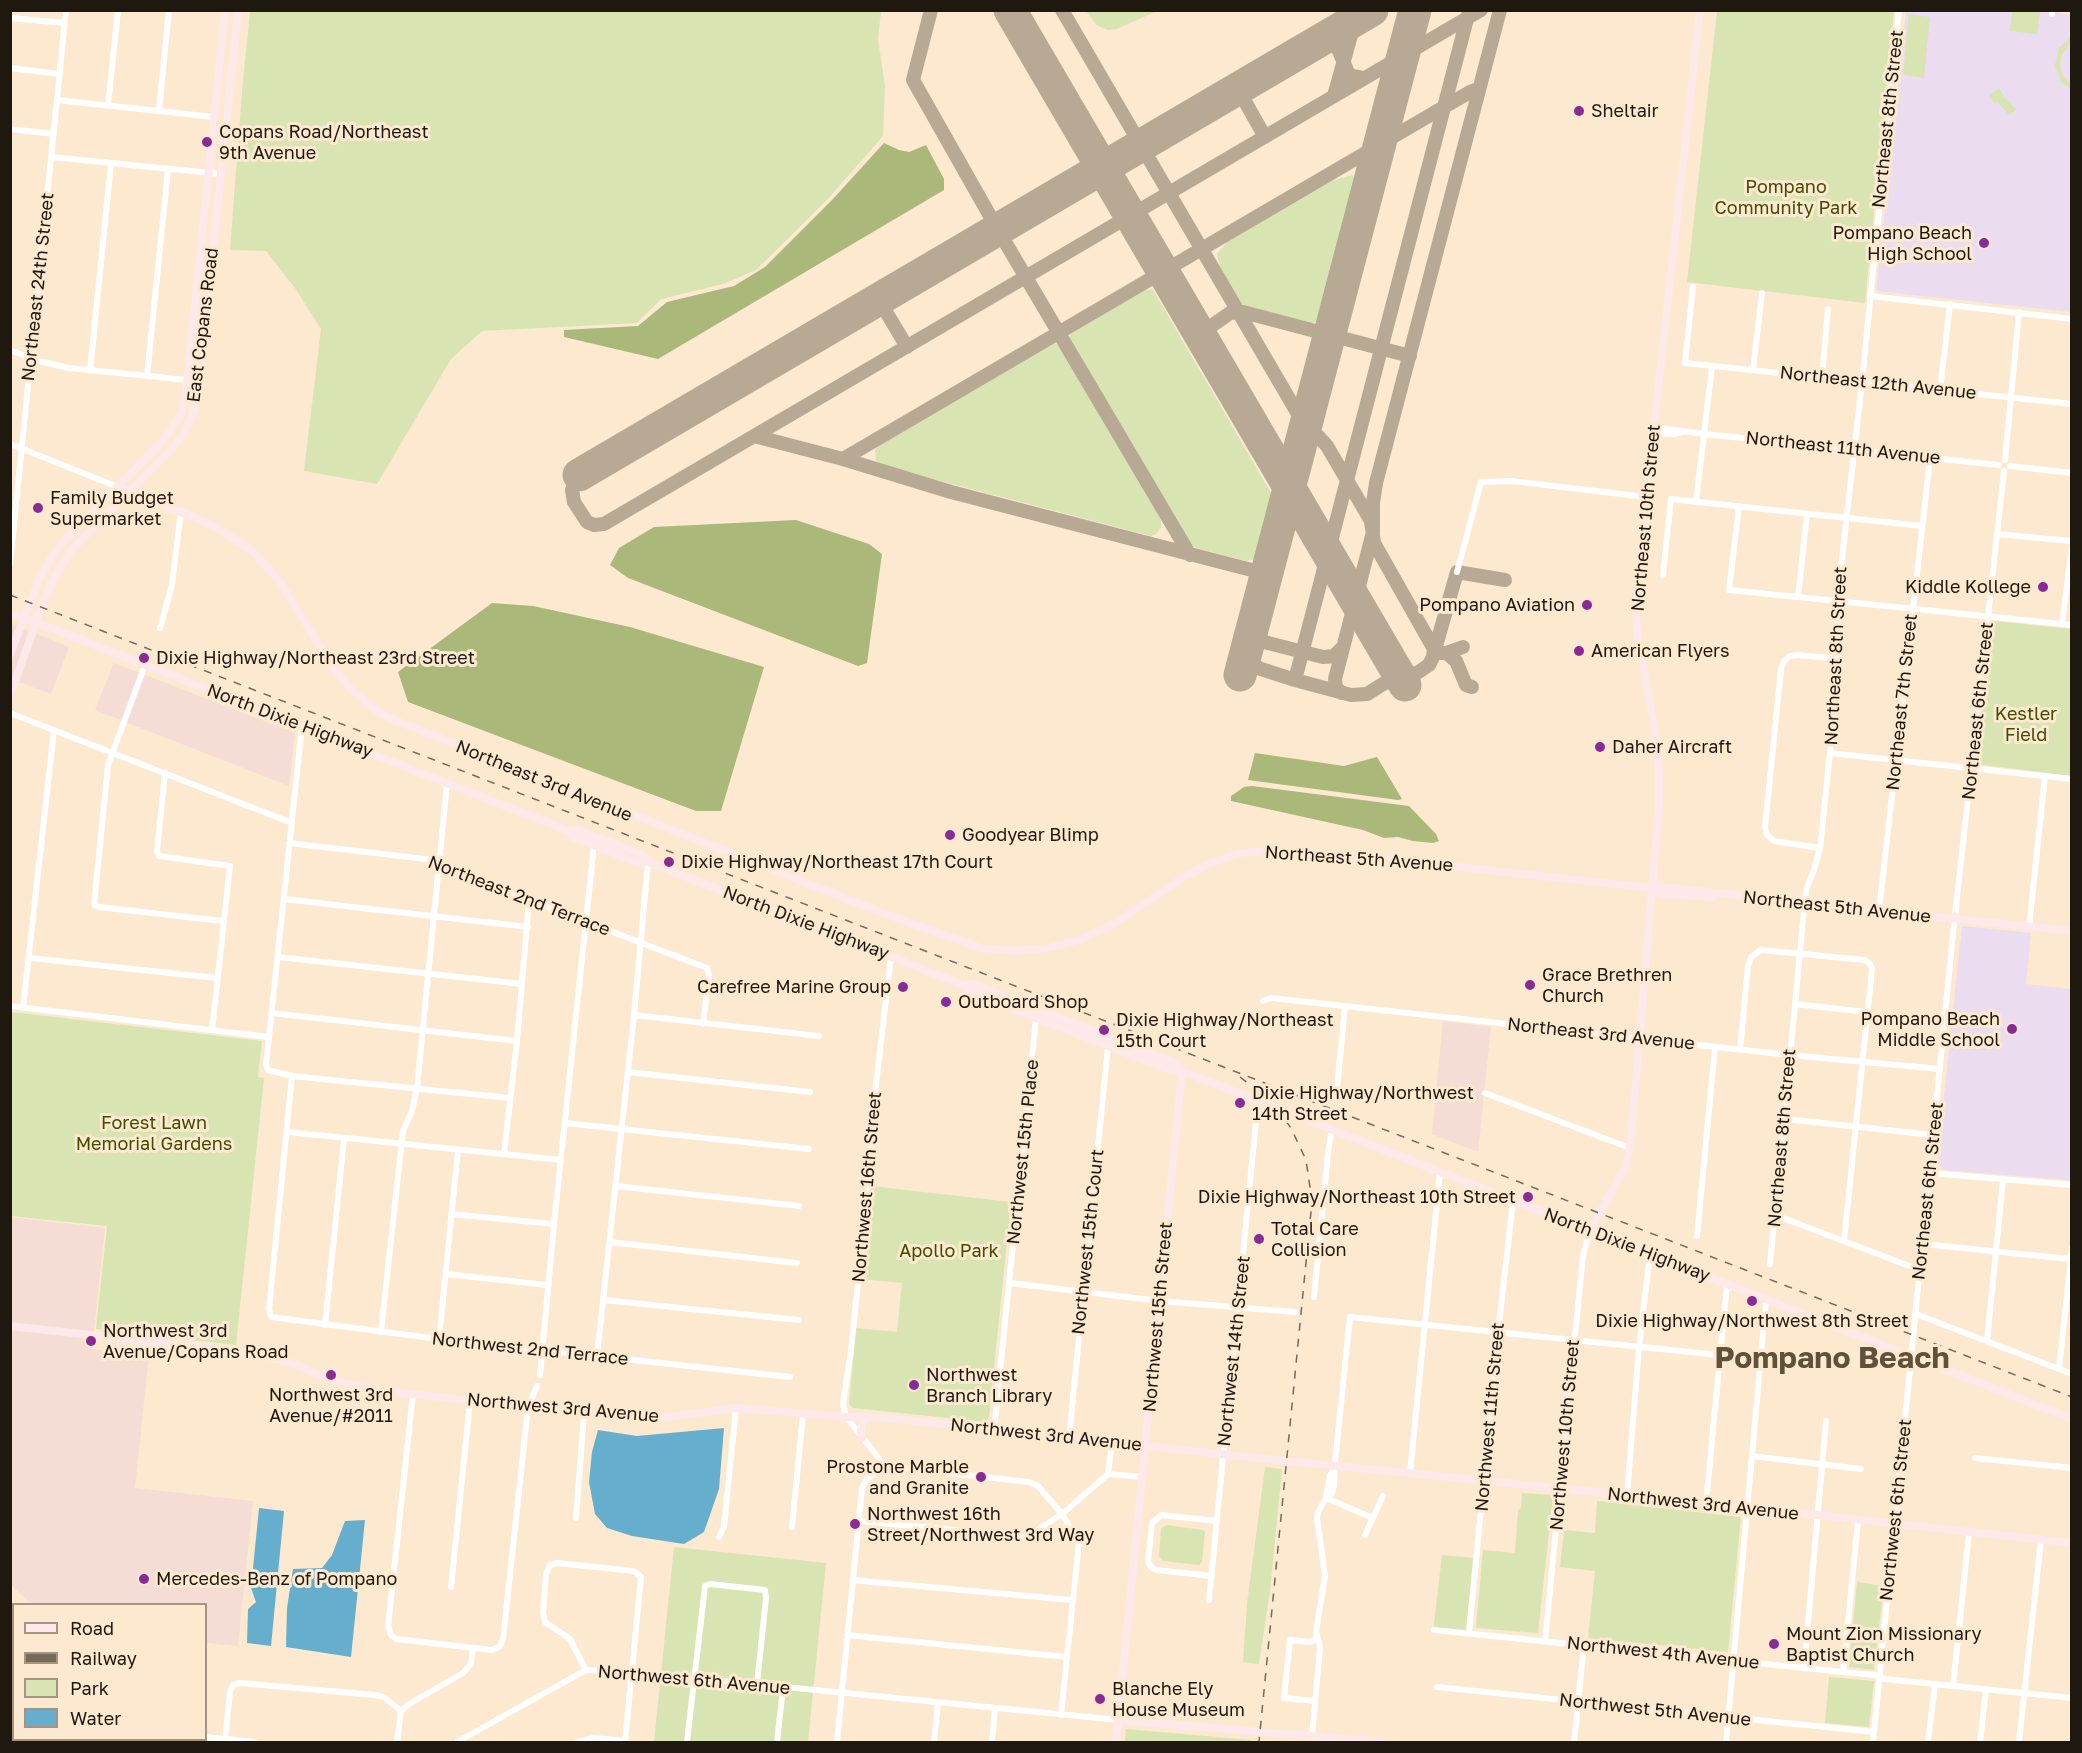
<!DOCTYPE html>
<html>
<head>
<meta charset="utf-8">
<style>
	body { margin:0 }
	#map { position:relative; width:2082px; height:1753px; overflow:hidden; background:#fce9cf; font-family:"Golos Text",sans-serif }
	canvas { display:block }
	.frame { position:absolute; inset:0; border:12px solid #1f180f; pointer-events:none }
	.legend { position:absolute; left:12px; top:1603px; width:195px; height:138px; box-sizing:border-box; background:#fce9cf; border:2px solid #a49582; margin:0; padding:8px 10px; list-style:none; font-size:18px; color:#1f180f }
	.legend li { display:flex; align-items:center; gap:12px; height:30px }
	.legend b { width:30px; border:2px solid #a49582 }
</style>
</head>
<body>
<div id="map">
<canvas width="2082" height="1753"></canvas>
<div class="frame"></div>
<ul class="legend">
<li><b style="height:8px;background:#fde8ea"></b>Road</li>
<li><b style="height:8px;background:#75695a"></b>Railway</li>
<li><b style="height:16px;background:#d8e4b2"></b>Park</li>
<li><b style="height:16px;background:#65aecd"></b>Water</li>
</ul>
</div>
<script>
const context = document.querySelector('canvas').getContext('2d');
context.lineJoin = 'round';
function fill(path, color) {
  context.fillStyle = color;
  context.fill(path, 'evenodd');
}
function poly(rows) {
  const path = new Path2D();
  for (const r of rows) {
    path.moveTo(r[0], r[1]);
    for (let i = 2; i < r.length; i += 2) path.lineTo(r[i], r[i + 1]);
  }
  return path;
}
function trace(path, color, width, dash) {
  context.strokeStyle = color;
  context.lineWidth = width;
  context.lineCap = dash ? 'butt' : 'round';
  context.setLineDash(dash || []);
  context.stroke(path);
}
function label(font, color, halo, rows, align = 'center') {
  context.font = font + ' "Golos Text",sans-serif';
  context.lineWidth = 6;
  context.setLineDash([]);
  context.textBaseline = 'middle';
  context.strokeStyle = halo;
  context.fillStyle = color;
  for (const [text, x, y, turn = 0] of rows) {
    context.save();
    context.translate(x, y);
    context.rotate((+turn || 0) * Math.PI / 180);
    context.textAlign = isNaN(turn) ? turn : align;
    if (halo) context.strokeText(text, 0, 0);
    context.fillText(text, 0, 0);
    context.restore();
  }
}
const commercial = poly([
	[10,623,69,647,51,694,11,679],
	[114,663,295,733,289,786,95,710],
	[1443,1021,1491,1027,1478,1152,1432,1134],
	[10,1217,105,1228,92,1349,149,1355,135,1488,253,1501,238,1646,206,1643,206,1604,31,1604,11,1585]
]);
const education = poly([
	[2057,10,2057,13,2071,15,2071,312,1876,291,1906,11],
	[1962,926,2031,933,2026,984,2071,989,2071,1180,1943,1170,1937,1162]
]);
const green = poly([
	[250,11,881,11,878,39,885,86,883,136,827,200,756,270,723,284,661,299,637,323,482,331,451,359,377,484,304,471,321,329,295,288,266,251,230,250,242,92],
	[1086,11,1157,11,1117,29,1108,30,1096,25],
	[1717,11,1894,11,1865,303,1687,282],
	[2012,11,2040,11,2037,34,2010,31],
	[1909,14,1930,17,1924,78,1903,75],
	[2071,37,2071,43,2062,54,2060,65,2063,76,2071,84,2071,90,2061,82,2055,65,2059,48],
	[1999,88,2004,97,2016,109,2009,115,1998,102,1994,103,1989,96],
	[1352,175,1357,180,1319,320,1310,324,1248,308,1240,303,1221,271,1217,254,1229,240,1285,205,1331,181],
	[1145,289,1153,290,1274,498,1259,554,1254,559,1246,561,1197,548,1190,544,1069,340,1070,334],
	[1054,343,1059,345,1161,519,1161,527,1156,534,1151,536,883,466,876,461,875,450,880,444],
	[1995,621,2071,629,2071,776,1976,764,1975,759,1990,624],
	[11,1012,262,1041,258,1077,264,1078,236,1345,96,1329,107,1226,11,1216],
	[871,1186,1011,1202,989,1417,986,1422,853,1408,849,1404,856,1328,897,1332,902,1283,861,1279],
	[1265,1467,1282,1469,1270,1591,1259,1664,1243,1662,1247,1604],
	[1522,1493,1553,1495,1538,1633,1476,1628,1483,1550,1515,1553,1518,1510,1521,1508],
	[1597,1501,1741,1517,1728,1652,1588,1638,1595,1571,1560,1567,1564,1530,1595,1533],
	[1166,1525,1203,1530,1205,1532,1202,1562,1199,1565,1163,1561,1159,1556,1161,1529],
	[674,1547,826,1563,808,1742,654,1742],
	[1442,1555,1474,1558,1465,1636,1433,1633],
	[1857,1582,1884,1586,1874,1670,1849,1667],
	[1829,1677,1874,1681,1869,1727,1825,1723],
	[1126,1729,1251,1740,1251,1742,1125,1742]
]);
const forest = poly([
	[884,143,899,150,909,152,926,145,944,179,944,190,658,359,564,337,564,330,638,326,667,302,734,286,765,267,833,199],
	[796,520,869,544,882,554,867,663,858,666,628,578,610,565,619,548,654,527],
	[492,603,533,606,630,627,764,667,721,811,696,811,408,702,398,672],
	[1255,753,1344,766,1377,757,1402,799,1398,800,1248,780],
	[1252,786,1409,806,1436,834,1439,841,1433,843,1413,841,1398,837,1384,838,1363,830,1231,801,1231,796,1244,787]
]);
const water = poly([
	[724,1428,719,1489,704,1532,684,1544,632,1536,607,1528,595,1514,589,1482,592,1452,598,1430,637,1436],
	[259,1508,284,1511,271,1646,247,1643,248,1609,256,1602,251,1588],
	[365,1520,351,1657,286,1647,287,1608,293,1569,322,1568,332,1555,345,1521]
]);
const taxiway = poly([
	[931,10,913,80,998,230,1190,555],
	[1062,10,1298,414,1327,446,1371,521,1374,543,1434,649,1433,657,1429,665,1417,673,1406,675,1398,671,1394,667],
	[1320,41,1336,44,1349,75,1364,78],
	[1238,89,1265,137],
	[1334,96,1355,21],
	[879,300,907,347],
	[1200,334,1230,313,1243,312,1410,356],
	[754,436,843,459,951,492,1267,574],
	[843,459,1444,107,1470,92,1479,89],
	[579,475,572,490,574,502,587,522,594,525,604,524,1481,10],
	[1253,625,1254,633,1264,642,1323,657,1334,656,1343,647],
	[1249,642,1251,659,1258,668,1295,680,1351,695,1367,694,1399,674],
	[1446,653,1463,647],
	[1295,680,1468,15],
	[1472,687,1466,685,1456,661,1450,656,1446,653,1434,653,1457,572,1505,580],
	[1342,693,1336,688,1335,679,1373,532,1373,503,1376,483,1500,10]
]);
const runway = poly([
	[1010,10,1405,685],
	[579,475,1372,10],
	[1240,675,1415,10]
]);
const street = poly([
	[2052,14,2052,10],
	[10,18,65,23],
	[10,68,60,74],
	[57,100,214,117],
	[108,105,118,10],
	[159,110,169,10],
	[10,129,54,134],
	[51,157,221,174],
	[1693,287,1685,363,2072,404],
	[1870,296,2072,319],
	[10,350,39,361,69,368,188,380],
	[1753,370,1762,293],
	[90,371,111,163],
	[147,376,168,169],
	[1822,377,1828,309],
	[1940,390,1950,304],
	[1654,427,1704,434,1999,465],
	[1654,433,1674,434,1683,432],
	[10,444,118,487],
	[2005,460,2019,312],
	[2010,466,2072,473],
	[1696,502,1712,366],
	[1739,506,1729,590,2072,625],
	[1997,534,2072,541],
	[10,564,66,10],
	[1457,572,1481,482,1512,481,1646,497],
	[1663,575,1671,499,1922,526],
	[1798,597,1807,514],
	[2062,624,2072,547],
	[160,628,172,585,181,511],
	[145,665,108,765,94,905,99,907,223,921],
	[10,713,292,823],
	[302,726,266,1065,268,1070,292,1076,510,1098],
	[1830,753,2072,779],
	[165,773,157,851,159,856,230,866,212,1030],
	[289,843,434,860,529,900,707,968,709,975,703,1024],
	[1820,848,1774,841,1767,835,1765,827,1781,669,1784,661,1790,656,1797,655,1840,659],
	[284,899,528,927],
	[1879,911,1930,458],
	[1955,916,2004,471],
	[2029,927,2045,776],
	[278,957,522,984],
	[891,957,872,1118,870,1143,872,1148,851,1350,843,1404,846,1417,885,1466,1029,1482,1038,1486,1062,1514,1079,1542,1061,1715],
	[30,958,217,978],
	[1263,1001,1271,998,1790,1055,1940,1069],
	[1795,1004,1867,1012],
	[10,1006,269,1037],
	[23,1008,54,730],
	[272,1013,517,1041],
	[634,1015,819,1036],
	[1740,1049,1748,966,1751,957,1761,950,1865,960,1870,964,1872,969,1844,1241],
	[628,1072,810,1092],
	[292,1076,269,1309,271,1317,439,1339,790,1377],
	[1337,1089,1345,1006],
	[1485,1093,1630,1148],
	[1785,1119,1933,1135],
	[565,1123,809,1149],
	[288,1132,561,1160],
	[504,1154,517,1041,529,900],
	[1930,1173,2072,1185],
	[616,1186,799,1206],
	[451,1214,554,1224],
	[1775,1215,1920,1270],
	[1697,1236,1715,1047],
	[610,1242,797,1263],
	[1923,1244,2070,1259],
	[1770,1264,1806,890,1814,870,1820,848,1830,753,1840,645,1836,611,1862,382,1899,10],
	[446,1274,547,1285],
	[1010,1283,1160,1301,1295,1312],
	[1314,1297,1328,1152,1332,1129],
	[603,1300,799,1320],
	[1916,1314,2072,1374],
	[325,1325,344,1139],
	[381,1332,403,1131,412,1111,417,1088,447,783],
	[439,1339,458,1150],
	[1987,1341,2003,1180],
	[597,1356,634,1015,648,862],
	[2059,1369,2072,1248],
	[540,1375,554,1224,594,845],
	[413,1394,388,1626,391,1635,396,1639,492,1650,499,1647,503,1640,528,1407,537,1386],
	[994,1430,1036,1018],
	[1069,1438,1108,1046],
	[1752,1456,1861,1469],
	[1975,1458,2072,1468],
	[1410,1473,1440,1172],
	[1108,1474,1143,1477],
	[1627,1495,1639,1347,1650,1254],
	[1326,1498,1373,1518],
	[1326,1498,1330,1475,1335,1467],
	[1706,1503,1727,1284],
	[576,1518,584,1413],
	[860,1521,1027,1537,1062,1514,1108,1474,1112,1442],
	[792,1527,803,1414],
	[1365,1535,1383,1496],
	[719,1537,724,1527,736,1408],
	[1212,1576,1156,1570,1151,1567,1148,1561,1152,1523,1161,1515,1217,1521],
	[852,1580,1072,1600],
	[451,1587,470,1401],
	[1209,1600,1258,1101],
	[1434,1630,1843,1672,1875,1675,1885,1679,2072,1698],
	[1469,1633,1498,1333,1513,1201],
	[847,1635,1067,1657],
	[1545,1641,1583,1255,1590,1230],
	[1804,1668,1826,1421],
	[586,1670,570,1639,545,1622,543,1613,546,1574,550,1565,557,1563,634,1571,641,1577,625,1742],
	[1843,1672,1858,1521],
	[1953,1686,1969,1533],
	[1437,1687,1874,1732],
	[1315,1701,1284,1698,1290,1640,1311,1642,1316,1638],
	[206,1737,254,1742],
	[1312,1737,1320,1647,1316,1632,1325,1576,1317,1518,1318,1512,1326,1498,1332,1493,1334,1486,1335,1462,1350,1317,1719,1355],
	[168,1742,169,1740],
	[225,1742,230,1691,233,1685,240,1683,375,1695,384,1697,401,1711,409,1704,463,1673,471,1664,473,1648],
	[397,1742,401,1711],
	[457,1742,586,1670,633,1672,1119,1720],
	[578,1742,594,1738,625,1741],
	[687,1742,705,1586,710,1584,765,1590,766,1598,757,1684],
	[777,1742,783,1688],
	[837,1742,862,1488,867,1479,885,1466],
	[934,1742,938,1702],
	[992,1742,995,1708],
	[1574,1742,1584,1645],
	[1726,1742,1766,1300],
	[1873,1742,1954,924],
	[1928,1742,1935,1684],
	[1980,1742,1986,1689],
	[2019,1742,2041,1540]
]);
const secondary = poly([
	[118,487,210,524,250,549,278,579,336,672,354,692,375,710,394,720,880,912,981,948,1014,951,1049,948,1082,939,1112,925,1184,877,1211,863,1240,853,1279,850,1430,864,1652,888,1663,887,1951,919,1955,916,1958,919,2072,931],
	[10,612,569,831,573,837,639,863,648,862],
	[10,654,39,580,49,561,63,542,161,443,181,415,186,394,225,10],
	[10,696,36,622,51,584,61,566,72,550,90,531,170,451,184,434,191,419,198,396,238,10],
	[569,831,576,829,598,838,643,855,648,862,963,985,970,992,1170,1070,1182,1071,2072,1419],
	[1652,888,1662,894,1712,897],
	[963,985,973,984,1172,1062,1182,1070],
	[1590,1230,1624,1170,1630,1148,1632,1128,1659,805,1659,771,1656,735,1637,634,1636,589,1700,10],
	[10,1326,236,1351,286,1361,336,1381,376,1390,528,1407,651,1419,736,1408,846,1417,886,1418,1257,1458,1706,1503,2072,1543],
	[862,1438,861,1426,867,1417],
	[1119,1720,1381,1742],
	[1116,1742,1182,1071]
]);
const highway = poly([
	[10,1609,14,1611],
	[10,1619,14,1621],
	[10,1640,14,1642],
	[83,1740,84,1742],
	[67,1742,67,1740]
]);
const rail = poly([
	[10,595,2072,1397],
	[1240,1077,1271,1101,1291,1128,1306,1160,1312,1201,1259,1742]
]);
const markers = [
	[1579,111,6,"#882b96"],
	[207,142,6,"#882b96"],
	[1984,243,6,"#882b96"],
	[38,508,6,"#882b96"],
	[2043,587,6,"#882b96"],
	[1587,605,6,"#882b96"],
	[1579,651,6,"#882b96"],
	[144,658,6,"#882b96"],
	[1600,747,6,"#882b96"],
	[950,835,6,"#882b96"],
	[669,862,6,"#882b96"],
	[1530,985,6,"#882b96"],
	[903,987,6,"#882b96"],
	[946,1002,6,"#882b96"],
	[2012,1029,6,"#882b96"],
	[1104,1030,6,"#882b96"],
	[1240,1103,6,"#882b96"],
	[1528,1197,6,"#882b96"],
	[1259,1239,6,"#882b96"],
	[1752,1301,6,"#882b96"],
	[91,1341,6,"#882b96"],
	[331,1375,6,"#882b96"],
	[914,1385,6,"#882b96"],
	[981,1477,6,"#882b96"],
	[855,1524,6,"#882b96"],
	[144,1579,6,"#882b96"],
	[1774,1644,6,"#882b96"],
	[1100,1699,6,"#882b96"]
];
const poiNames = [
	["Sheltair",1591,111],
	["Copans Road/Northeast",219,132],
	["9th Avenue",219,153],
	["Pompano Beach",1972,233,"right"],
	["High School",1972,254,"right"],
	["Family Budget",50,498],
	["Supermarket",50,519],
	["Kiddle Kollege",2031,587,"right"],
	["Pompano Aviation",1575,605,"right"],
	["American Flyers",1591,651],
	["Dixie Highway/Northeast 23rd Street",156,658],
	["Daher Aircraft",1612,747],
	["Goodyear Blimp",962,835],
	["Dixie Highway/Northeast 17th Court",681,862],
	["Grace Brethren",1542,975],
	["Church",1542,996],
	["Carefree Marine Group",891,987,"right"],
	["Outboard Shop",958,1002],
	["Pompano Beach",2000,1019,"right"],
	["Middle School",2000,1040,"right"],
	["Dixie Highway/Northeast",1116,1020],
	["15th Court",1116,1041],
	["Dixie Highway/Northwest",1252,1093],
	["14th Street",1252,1114],
	["Dixie Highway/Northeast 10th Street",1516,1197,"right"],
	["Total Care",1271,1229],
	["Collision",1271,1250],
	["Dixie Highway/Northwest 8th Street",1752,1321,"center"],
	["Northwest 3rd",103,1331],
	["Avenue/Copans Road",103,1352],
	["Northwest",926,1375],
	["Branch Library",926,1396],
	["Northwest 3rd",331,1395,"center"],
	["Avenue/#2011",331,1416,"center"],
	["Prostone Marble",969,1467,"right"],
	["and Granite",969,1488,"right"],
	["Northwest 16th",867,1514],
	["Street/Northwest 3rd Way",867,1535],
	["Mercedes-Benz of Pompano",156,1579],
	["Mount Zion Missionary",1786,1634],
	["Baptist Church",1786,1655],
	["Blanche Ely",1112,1689],
	["House Museum",1112,1710]
];
const streetNames = [
	["Northeast 8th Street",1888,119,-84],
	["Northeast 24th Street",38,287,-84],
	["East Copans Road",203,325,-83],
	["Northeast 12th Avenue",1878,383,6],
	["Northeast 11th Avenue",1843,448,6],
	["Northeast 10th Street",1646,518,-85],
	["Northeast 8th Street",1836,656,-87],
	["Northeast 7th Street",1902,702,-84],
	["Northeast 6th Street",1978,711,-84],
	["North Dixie Highway",290,721,21],
	["Northeast 3rd Avenue",544,781,22],
	["Northeast 5th Avenue",1359,859,4],
	["Northeast 2nd Terrace",519,896,21],
	["Northeast 5th Avenue",1837,907,6],
	["North Dixie Highway",806,923,21],
	["Northeast 3rd Avenue",1601,1034,6],
	["Northeast 8th Street",1782,1138,-85],
	["Northwest 15th Place",1023,1152,-84],
	["Northwest 16th Street",867,1187,-85],
	["Northeast 6th Street",1928,1191,-84],
	["Northwest 15th Court",1088,1242,-84],
	["North Dixie Highway",1627,1245,21],
	["Northwest 15th Street",1158,1317,-85],
	["Northwest 2nd Terrace",530,1349,6],
	["Northwest 14th Street",1234,1351,-84],
	["Northwest 3rd Avenue",563,1408,5],
	["Northwest 11th Street",1490,1417,-85],
	["Northwest 3rd Avenue",1046,1435,6],
	["Northwest 10th Street",1565,1435,-85],
	["Northwest 3rd Avenue",1703,1504,6],
	["Northwest 6th Street",1896,1510,-84],
	["Northwest 4th Avenue",1663,1653,6],
	["Northwest 6th Avenue",694,1680,5],
	["Northwest 5th Avenue",1655,1710,6]
];
const parkNames = [
	["Pompano",1786,187],
	["Community Park",1786,208],
	["Kestler",2026,714],
	["Field",2026,735],
	["Forest Lawn",154,1123],
	["Memorial Gardens",154,1144],
	["Apollo Park",949,1251]
];
const townNames = [
	["Pompano Beach",1832,1358]
];
fill(commercial, '#f5dcd4');
fill(education, '#ecdcef');
fill(green, '#d8e4b2');
fill(forest, '#aab879');
fill(water, '#65aecd');
trace(taxiway, '#b8a994', 14);
trace(runway, '#b8a994', 33);
trace(street, '#fff', 6);
trace(secondary, '#fde8ea', 8);
trace(highway, '#f8b1b9', 10);
trace(rail, '#75695a', 1.5, [8, 8]);
for (const [x, y, r, color] of markers) {
  const dot = new Path2D();
  dot.arc(x, y, r, 0, 2 * Math.PI);
  context.fillStyle = color;
  context.fill(dot);
  trace(dot, '#fce9cf', 2);
}
label('18px', '#1f180f', '#fce9cf', poiNames, 'left');
label('18px', '#1f180f', '#fce9cf', streetNames);
label('18px', '#414c00', '#fce9cf', parkNames);
label('bold 30px', '#60513b', '#fce9cf', townNames);
</script>
</body>
</html>
